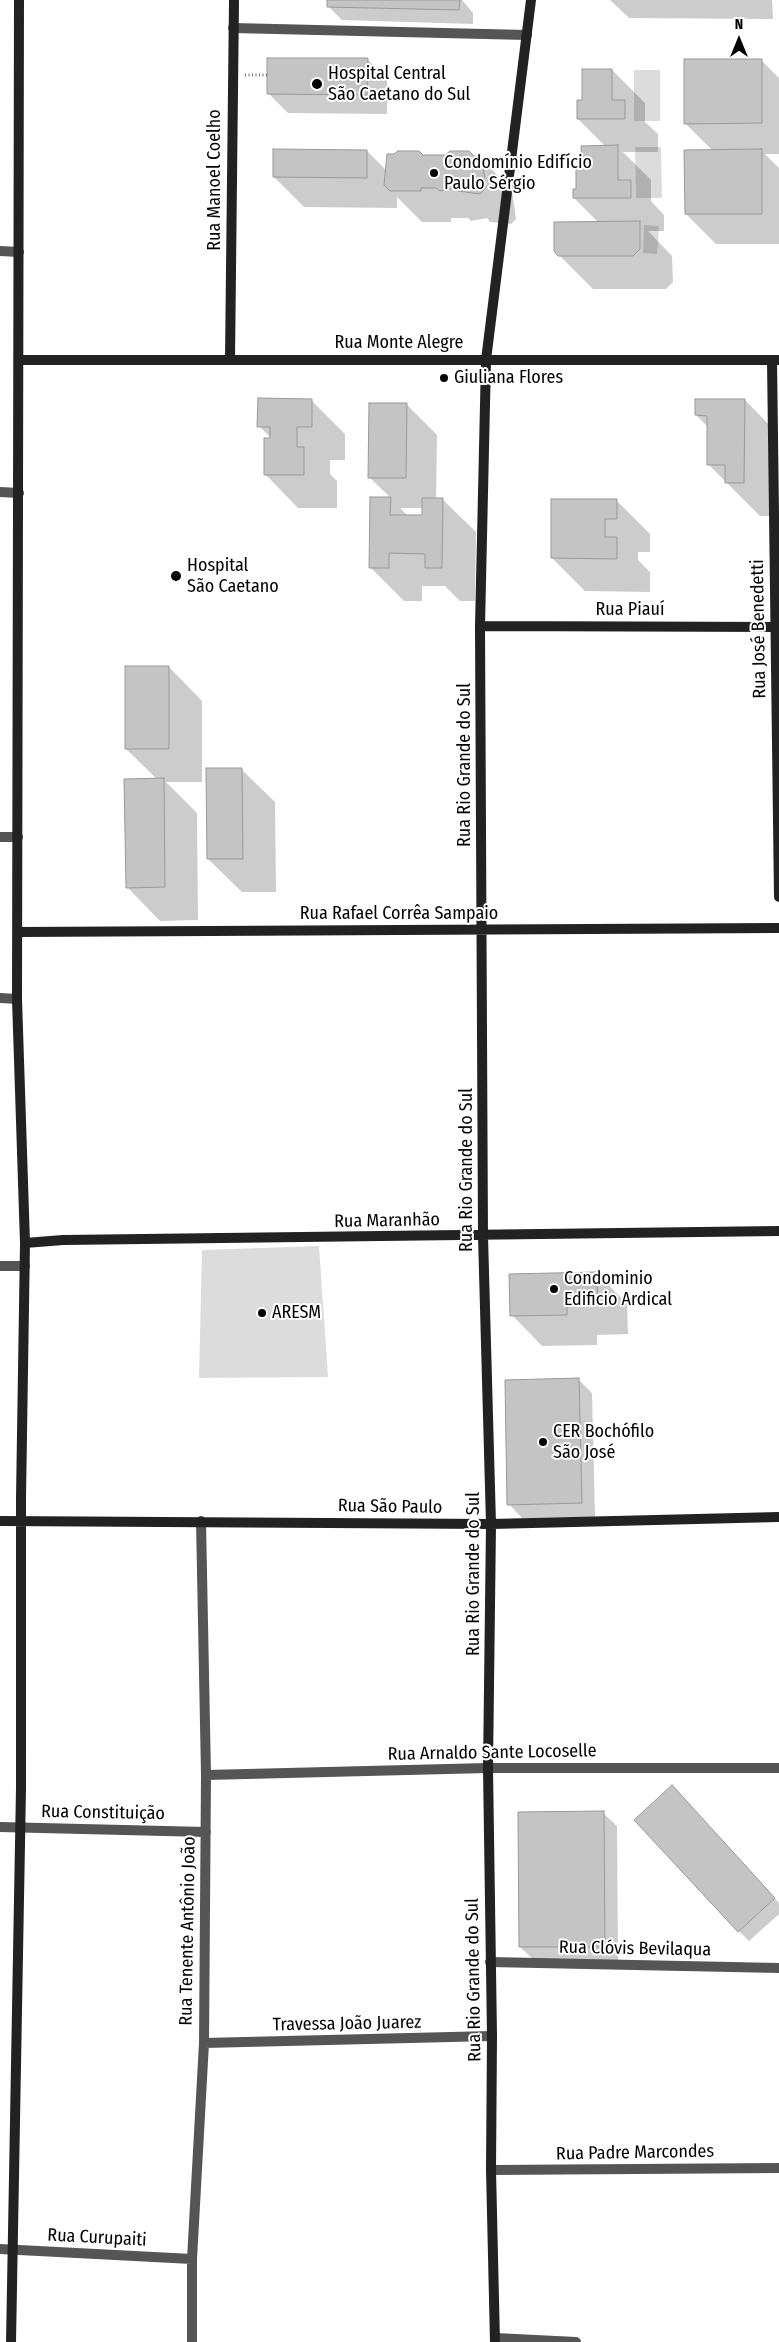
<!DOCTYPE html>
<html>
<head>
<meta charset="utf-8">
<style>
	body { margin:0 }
	#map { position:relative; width:779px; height:2342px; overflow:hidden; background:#fff; font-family:"Fira Sans Condensed",sans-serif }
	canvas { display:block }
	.north { position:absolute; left:714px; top:15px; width:50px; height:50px; -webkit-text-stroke:4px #fff; paint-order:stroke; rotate:0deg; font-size:14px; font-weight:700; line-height:20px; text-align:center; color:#000 }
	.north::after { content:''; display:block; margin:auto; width:18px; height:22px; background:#000; clip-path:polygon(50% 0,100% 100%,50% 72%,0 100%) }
</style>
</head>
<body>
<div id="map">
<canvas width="779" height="2342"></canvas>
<div class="north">N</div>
</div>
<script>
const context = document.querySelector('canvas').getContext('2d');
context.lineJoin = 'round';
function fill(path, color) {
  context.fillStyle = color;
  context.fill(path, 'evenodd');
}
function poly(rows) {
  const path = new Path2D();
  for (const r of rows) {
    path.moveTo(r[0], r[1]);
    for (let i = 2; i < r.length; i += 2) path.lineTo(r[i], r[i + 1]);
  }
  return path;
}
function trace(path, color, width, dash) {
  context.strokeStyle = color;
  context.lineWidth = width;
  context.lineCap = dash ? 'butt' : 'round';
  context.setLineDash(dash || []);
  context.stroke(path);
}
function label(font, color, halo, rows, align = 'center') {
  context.font = font + ' "Fira Sans Condensed",sans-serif';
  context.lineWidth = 4;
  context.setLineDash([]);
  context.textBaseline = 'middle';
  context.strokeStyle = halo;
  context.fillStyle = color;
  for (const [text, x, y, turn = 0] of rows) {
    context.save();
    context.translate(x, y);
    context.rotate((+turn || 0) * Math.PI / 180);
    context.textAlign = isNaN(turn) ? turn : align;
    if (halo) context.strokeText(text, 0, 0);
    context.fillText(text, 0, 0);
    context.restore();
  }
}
const green = poly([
	[634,70,660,70,660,121,634,121],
	[635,147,661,147,662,198,636,198],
	[644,225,659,226,657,254,643,253],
	[319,1246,328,1377,199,1378,202,1250]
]);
const shadow = poly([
	[329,0,462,0,473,13,473,24,342,20,329,7],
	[610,0,772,0,773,19,629,18],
	[367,59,387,79,387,114,288,113,268,93],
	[761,60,779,78,779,154,765,154,779,168,779,244,716,244,686,214,713,151,685,123],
	[612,70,645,103,645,122,658,134,658,152,623,152,651,180,651,201,664,215,664,231,648,231,672,256,673,282,666,289,593,289,559,255,599,223,574,198,583,171,606,147,578,119,583,101],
	[367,151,386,170,423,157,474,157,482,159,512,190,516,219,511,224,490,222,487,218,471,221,468,218,451,218,451,222,422,222,397,197,397,208,304,207,274,177],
	[311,400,345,434,345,460,330,460,330,474,337,481,337,508,298,508,265,474,272,439,259,426],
	[745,400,778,434,777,516,760,516,708,464,708,427,696,415],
	[406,404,437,435,436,499,442,499,476,532,475,601,460,601,445,586,422,586,422,601,404,601,370,567,391,498,369,477],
	[400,508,423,508,423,516,408,516],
	[617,501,650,534,650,552,638,552,638,560,650,572,650,592,585,591,552,558],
	[169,667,202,701,202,782,166,782,197,813,198,920,160,921,127,887,157,779,126,749],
	[241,769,275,802,276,892,242,892,208,859],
	[597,1273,627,1304,628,1334,597,1335,597,1345,542,1346,512,1315],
	[578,1379,592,1393,595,1517,522,1518,509,1504],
	[682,1798,779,1903,779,1914,749,1941,739,1931],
	[603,1813,617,1826,618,1960,534,1960,520,1947]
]);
const building = poly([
	[327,0,460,0,459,10,327,7,327,0],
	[267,58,368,58,367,95,267,94,267,58],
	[684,59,762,59,762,123,684,124,684,59],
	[582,69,612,69,612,100,625,100,625,119,577,119,577,100,582,100,582,69],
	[618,145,618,180,631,180,631,198,573,198,573,189,576,189,576,169,582,169,581,146,618,145],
	[273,149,367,150,367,178,273,177,273,149],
	[762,149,762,214,685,214,684,150,762,149],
	[398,151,419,151,423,155,445,155,450,151,469,151,474,156,482,158,486,188,480,194,458,191,455,188,440,191,436,188,421,188,421,191,390,191,384,185,387,154,394,154,398,151],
	[640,221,640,249,633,256,558,256,554,251,554,222,640,221],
	[258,398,312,399,312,427,297,427,297,447,304,447,304,475,264,475,264,438,270,438,270,427,257,427,258,398],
	[695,399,745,399,744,483,725,483,725,465,707,465,707,416,695,415,695,399],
	[369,403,407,403,406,478,368,478,369,403],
	[370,497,391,497,390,515,422,515,422,498,443,498,442,568,425,568,425,554,389,553,389,568,369,568,370,497],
	[551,499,617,499,617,519,605,519,605,537,617,537,617,559,551,558,551,499],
	[125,666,169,666,169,749,125,749,125,666],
	[206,768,242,768,243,859,207,859,206,768],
	[164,778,165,887,126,888,124,779,164,778],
	[597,1272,598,1304,567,1305,567,1315,510,1316,509,1274,597,1272],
	[579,1378,582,1503,507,1505,505,1380,579,1378],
	[672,1785,775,1898,738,1932,634,1820,672,1785],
	[604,1811,605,1947,519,1947,518,1812,604,1811]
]);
const path = poly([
	[245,75,267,75]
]);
const street = poly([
	[233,28,527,35],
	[0,251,19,252],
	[0,492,19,493],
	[0,837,18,837],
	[0,998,17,999],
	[0,1266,25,1266],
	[206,1775,488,1768,779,1768],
	[0,1827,206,1832],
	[490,1962,779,1968],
	[204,2043,492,2036],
	[491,2170,779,2168],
	[0,2249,192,2259],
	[495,2338,576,2342],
	[192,2342,192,2259,204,2043,206,1775,201,1521]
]);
const secondary = poly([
	[19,360,779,360],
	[230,360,234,0],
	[772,360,779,897],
	[480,626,779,627],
	[19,932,779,928],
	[25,1243,63,1240,779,1231],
	[0,1521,491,1524,779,1517],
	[11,2342,21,1788,21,1498,25,1243,17,999,19,0],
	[495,2342,491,2170,492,2036,488,1768,491,1524,483,1236,480,626,486,360,531,0]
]);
const markers = [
	[317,84,6,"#000"],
	[434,173,5,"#000"],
	[444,378,5,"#000"],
	[176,576,6,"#000"],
	[554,1289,5,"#000"],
	[262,1313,5,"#000"],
	[543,1442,5,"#000"]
];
const poiNames = [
	["Hospital Central",328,74],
	["São Caetano do Sul",328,95],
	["Condomínio Edifício",444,163],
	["Paulo Sérgio",444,184],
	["Giuliana Flores",454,378],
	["Hospital",187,566],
	["São Caetano",187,587],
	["Condominio",564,1279],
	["Edificio Ardical",564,1300],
	["ARESM",272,1313],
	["CER Bochófilo",553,1432],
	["São José",553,1453]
];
const streetNames = [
	["Rua Manoel Coelho",215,180,-90],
	["Rua Monte Alegre",399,343],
	["Rua Piauí",630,610],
	["Rua José Benedetti",759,629,-91],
	["Rua Rio Grande do Sul",465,765,-90],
	["Rua Rafael Corrêa Sampaio",399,914],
	["Rua Rio Grande do Sul",467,1170,-90],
	["Rua Maranhão",387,1221,-1],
	["Rua São Paulo",390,1507,1],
	["Rua Rio Grande do Sul",474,1574,-90],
	["Rua Arnaldo Sante Locoselle",492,1753,-1],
	["Rua Constituição",103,1813,1],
	["Rua Tenente Antônio João",188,1931,-89],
	["Rua Clóvis Bevilaqua",635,1949,1],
	["Rua Rio Grande do Sul",474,1980,-91],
	["Travessa João Juarez",347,2024,-1],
	["Rua Padre Marcondes",635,2153,-1],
	["Rua Curupaiti",97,2238,3]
];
fill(green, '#dcdcdc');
fill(shadow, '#0003');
fill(building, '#c4c4c4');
trace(building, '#999', 1);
trace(path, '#777', 3, [1, 2.5]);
trace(street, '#555', 10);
trace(secondary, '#222', 10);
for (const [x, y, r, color] of markers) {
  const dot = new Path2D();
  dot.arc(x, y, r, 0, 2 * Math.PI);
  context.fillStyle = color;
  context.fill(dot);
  trace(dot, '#fff', 2);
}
label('18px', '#000', '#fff', poiNames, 'left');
label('18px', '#000', '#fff', streetNames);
</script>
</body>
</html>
